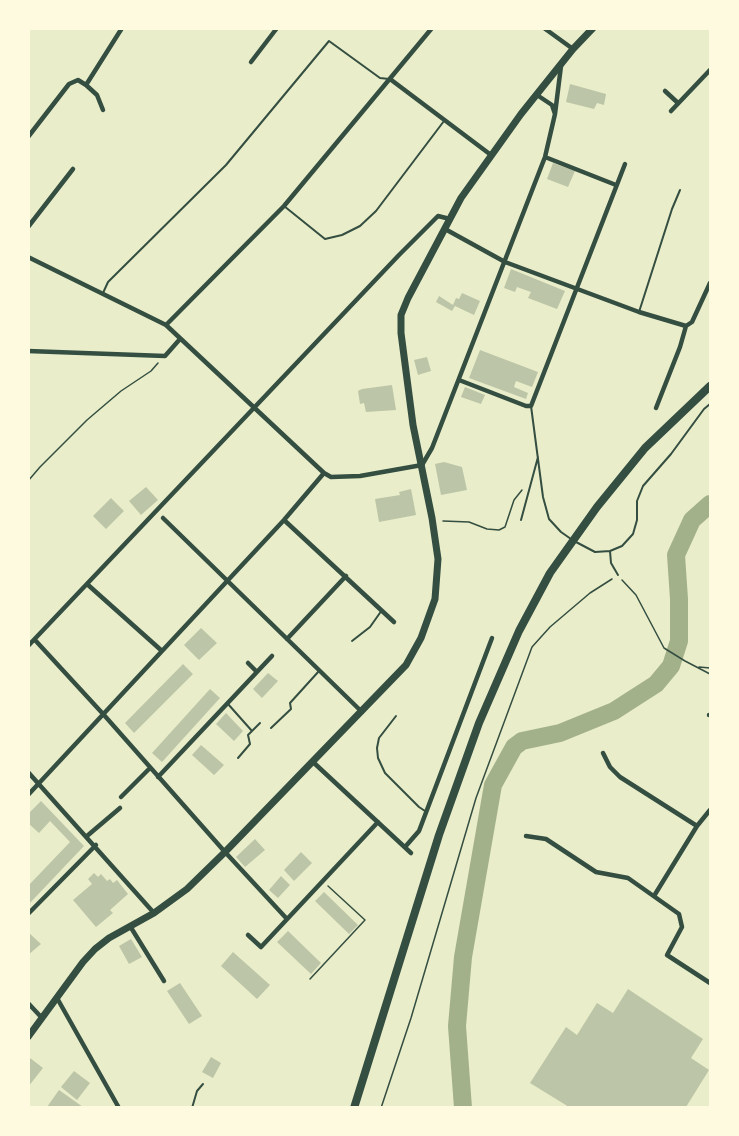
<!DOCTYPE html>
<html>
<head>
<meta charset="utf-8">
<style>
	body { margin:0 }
	#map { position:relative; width:739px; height:1136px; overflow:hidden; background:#e9edc9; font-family:Karla,sans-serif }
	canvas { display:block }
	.frame { position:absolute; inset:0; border:30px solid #fefae0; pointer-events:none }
</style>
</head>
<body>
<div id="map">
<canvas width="739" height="1136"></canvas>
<div class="frame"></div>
</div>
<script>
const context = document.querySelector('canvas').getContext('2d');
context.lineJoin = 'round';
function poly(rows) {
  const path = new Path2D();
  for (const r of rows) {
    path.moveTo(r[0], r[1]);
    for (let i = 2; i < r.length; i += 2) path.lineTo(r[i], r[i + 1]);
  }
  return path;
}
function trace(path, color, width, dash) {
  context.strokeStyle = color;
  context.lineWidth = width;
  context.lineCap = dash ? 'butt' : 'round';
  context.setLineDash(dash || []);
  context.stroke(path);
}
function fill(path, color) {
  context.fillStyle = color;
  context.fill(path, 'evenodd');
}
const river = poly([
	[463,1108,457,1026,463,957,493,785,514,747,522,741,560,733,614,711,656,684,671,666,679,641,679,599,676,555,692,520,710,504]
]);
const building = poly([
	[570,84,606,94,604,105,597,103,594,109,566,102],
	[553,163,575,171,568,187,547,179],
	[511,269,565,291,557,309,528,298,531,292,517,287,515,292,504,288],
	[462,293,480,301,474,315,455,306,452,311,436,302,439,296,453,305,456,298,459,299],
	[480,350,538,372,532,387,516,381,514,387,528,393,526,399,469,378],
	[427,357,431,371,418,375,414,360],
	[392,385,396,410,366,412,364,403,360,404,358,391,362,389],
	[465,387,485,395,481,404,461,397],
	[444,462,462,467,467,490,441,495,435,464],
	[146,487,158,500,141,515,129,501],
	[411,489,416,515,379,522,375,499,400,495,399,492],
	[111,498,124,511,106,529,93,516],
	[201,628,217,643,199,660,184,645],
	[183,664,193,674,134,733,125,723],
	[268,673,278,681,262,698,253,689],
	[210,689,220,698,162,762,152,753],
	[226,713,243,731,234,741,216,724],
	[201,745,224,765,214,775,192,755],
	[41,801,84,846,28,905,28,886,70,842,50,821,39,833,28,823,28,814],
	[255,839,265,850,245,867,236,857],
	[301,852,312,863,294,881,284,870],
	[94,873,98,877,101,874,107,881,110,879,113,883,117,880,128,894,110,910,113,913,96,927,73,900,92,884,88,879],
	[281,876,290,885,278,898,269,890],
	[324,892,358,925,349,934,315,901],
	[288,931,321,963,311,974,277,942],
	[28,932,41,944,28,955],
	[131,939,142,957,129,964,119,946],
	[233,952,270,985,257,999,221,966],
	[180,983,202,1016,189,1024,167,991],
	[628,989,703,1039,691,1058,709,1070,686,1107,569,1107,530,1083,566,1027,577,1035,597,1003,613,1013],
	[211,1057,221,1063,213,1078,202,1072],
	[30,1058,43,1068,28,1087,28,1060],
	[74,1071,90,1083,77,1100,61,1087],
	[59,1090,83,1107,47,1107]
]);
const path = poly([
	[28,481,40,467,87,420,121,391,151,371,158,363],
	[443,521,469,522,487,529,499,530,505,527,514,500,522,490],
	[622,580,636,595,664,648,685,661,710,674],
	[699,667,710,668],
	[310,979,365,920,328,886],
	[381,1108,411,1018,476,798,532,647,550,627,590,593,612,579]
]);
const service = poly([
	[284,206,325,239,342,235,360,226,376,211,444,121],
	[103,293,108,282,226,165,329,41,380,78,389,79],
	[639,312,672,209,680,190],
	[531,406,543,497,549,519,561,532,571,539],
	[521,520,538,457],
	[576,542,595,552,610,551,611,563,618,575],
	[610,551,622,546,633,534,637,520,637,501,643,486,671,454,704,409,710,404],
	[352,641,370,627,382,610],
	[228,704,252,731,260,723],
	[396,716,379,738,377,748,378,758,385,773,419,807,425,811],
	[271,728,291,709,290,703,319,671],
	[238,758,250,744,248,735,252,731],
	[192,1108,197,1091,203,1084]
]);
const minor = poly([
	[544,28,573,49],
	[251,62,277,28],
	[390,79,491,155],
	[86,85,97,95,103,110],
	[665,91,678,103],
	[671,111,710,70],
	[555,114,561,66],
	[28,137,69,84,78,80,86,85,122,28],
	[545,157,616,185],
	[28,227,73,169],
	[445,229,505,262,639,312,686,326],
	[28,257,166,325,324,473,331,477,360,476,422,465,432,448,545,157,555,114,552,105,537,95],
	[166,325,284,206,432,28],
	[28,351,165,356,180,339],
	[459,380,526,406,531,406,625,164],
	[656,408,680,347,686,326,692,322,710,283],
	[163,518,362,712],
	[284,520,394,622],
	[87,584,162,651],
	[287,639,346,576],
	[35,640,104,715,225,852,287,919],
	[28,646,399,255,438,216,450,219],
	[248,663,257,672],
	[709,715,710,715],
	[603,753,610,767,620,777,697,826],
	[313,762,411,853],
	[28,772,154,913],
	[158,777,272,656],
	[28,795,284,520,324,473],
	[121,797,150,768],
	[87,836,120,808],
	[526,836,546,839,596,872,628,878,679,914,682,927,667,955,710,983],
	[405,847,419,831,492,638],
	[654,896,697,826,710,810],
	[28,914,96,845],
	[130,926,164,981],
	[248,935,261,947,378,822],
	[57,998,119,1108],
	[28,1003,42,1018]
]);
const secondary = poly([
	[28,1037,83,962,95,949,109,938,154,913,187,889,225,852,406,665,421,638,435,599,438,559,432,518,413,425,401,333,401,315,408,298,461,198,521,114,573,49,593,28]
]);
const primary = poly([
	[354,1108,439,835,479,723,519,631,550,573,597,507,645,448,710,386]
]);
trace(river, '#a3b18a', 18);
fill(building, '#bcc5a7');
trace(path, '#344e41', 1.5);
trace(service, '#344e41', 2);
trace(minor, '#344e41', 4.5);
trace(secondary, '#344e41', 7);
trace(primary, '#344e41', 8);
</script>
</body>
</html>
